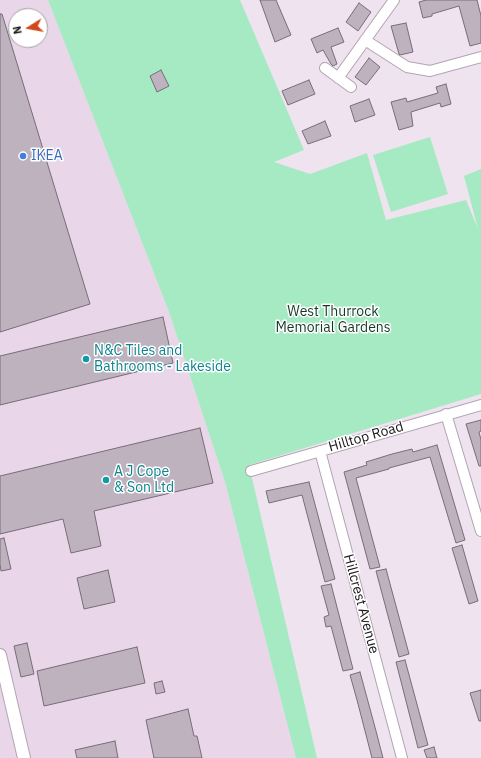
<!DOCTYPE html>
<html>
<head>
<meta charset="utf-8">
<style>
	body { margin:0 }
	#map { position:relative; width:481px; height:758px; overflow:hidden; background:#efe3ef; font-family:"IBM Plex Sans",sans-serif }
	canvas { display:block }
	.north { position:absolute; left:8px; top:8px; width:40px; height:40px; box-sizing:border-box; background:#fff; border:1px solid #a3a2a3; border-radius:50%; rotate:259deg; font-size:11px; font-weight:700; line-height:16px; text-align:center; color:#1a161a }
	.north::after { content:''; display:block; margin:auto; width:14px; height:18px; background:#d14919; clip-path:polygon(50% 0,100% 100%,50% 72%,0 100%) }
</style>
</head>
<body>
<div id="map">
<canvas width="481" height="758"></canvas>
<div class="north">N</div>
</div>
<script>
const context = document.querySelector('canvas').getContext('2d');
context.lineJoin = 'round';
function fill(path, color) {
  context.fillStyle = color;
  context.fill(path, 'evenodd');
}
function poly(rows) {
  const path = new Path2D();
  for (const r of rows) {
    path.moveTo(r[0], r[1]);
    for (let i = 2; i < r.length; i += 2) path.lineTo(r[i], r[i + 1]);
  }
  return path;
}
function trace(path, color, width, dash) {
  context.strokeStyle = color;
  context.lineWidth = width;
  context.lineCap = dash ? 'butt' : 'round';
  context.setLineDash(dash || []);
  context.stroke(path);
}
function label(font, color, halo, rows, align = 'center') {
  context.font = font + ' "IBM Plex Sans",sans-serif';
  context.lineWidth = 3;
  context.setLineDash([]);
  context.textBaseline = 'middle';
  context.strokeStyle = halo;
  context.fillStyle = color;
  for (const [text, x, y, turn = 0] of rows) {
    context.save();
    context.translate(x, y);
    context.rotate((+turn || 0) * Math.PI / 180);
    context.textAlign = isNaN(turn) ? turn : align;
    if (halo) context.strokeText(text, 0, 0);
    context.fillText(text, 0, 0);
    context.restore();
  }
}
const built = poly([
	[0,0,48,0,169,312,225,482,296,758,0,758],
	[16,16,40,16,40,40,16,40]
]);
const green = poly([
	[48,0,240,0,304,150,274,162,310,174,367,153,386,220,466,200,478,229,464,176,481,169,481,394,249,465,317,758,296,758,225,482,169,312],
	[430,137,448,194,391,212,373,155]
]);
const building = poly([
	[260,0,276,0,291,35,275,42,260,0],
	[426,0,477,0,481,16,481,43,470,46,459,6,432,14,432,16,423,18,419,2,426,0],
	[359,3,371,12,358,31,346,22,359,3],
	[0,14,2,14,90,304,0,332,0,14],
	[406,23,413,52,400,55,399,54,391,26,406,23],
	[338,28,344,42,331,47,337,64,333,66,331,64,323,50,317,53,311,39,338,28],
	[369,58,380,67,366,85,355,77,369,58],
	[161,70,169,86,157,92,150,76,161,70],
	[309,80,315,94,288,105,282,91,309,80],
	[446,84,451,104,441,107,440,103,411,112,413,126,399,130,391,102,406,98,407,102,438,93,436,87,446,84],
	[369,99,375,115,355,122,350,106,369,99],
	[325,121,331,136,308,144,302,131,325,121],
	[163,317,173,363,0,405,0,356,163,317],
	[481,420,481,431,479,432,481,440,481,466,479,466,466,424,481,420],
	[200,428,213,483,94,511,101,546,71,553,63,519,0,534,0,476,200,428],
	[437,445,465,540,456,543,430,457,389,468,389,469,356,478,380,567,370,569,344,472,367,465,366,462,392,454,412,449,413,452,437,445],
	[309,482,335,579,325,582,302,495,269,503,266,491,309,482],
	[4,538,11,569,1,571,0,564,0,539,4,538],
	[462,545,478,601,469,604,452,548,462,545],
	[386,569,409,654,399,657,376,571,386,569],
	[108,570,115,602,84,609,77,578,108,570],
	[331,584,353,669,343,671,331,626,326,627,324,617,329,615,321,586,331,584],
	[27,643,34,674,21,677,14,646,27,643],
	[137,647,145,683,44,706,37,671,137,647],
	[405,660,428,745,418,748,396,662,405,660],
	[360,672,376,731,383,758,372,758,357,700,350,675,360,672],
	[162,681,165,692,156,694,154,683,162,681],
	[481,690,481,721,479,721,470,693,481,690],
	[188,709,194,736,197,736,202,758,154,758,146,720,188,709],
	[115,741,118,758,77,758,75,750,115,741],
	[434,747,437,758,427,758,424,750,434,747]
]);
const minor = poly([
	[365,40,407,67,430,71,481,57],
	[325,68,351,87],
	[338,78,394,0],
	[446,414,481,531],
	[320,451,402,758],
	[251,471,481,405]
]);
const tertiary = poly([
	[0,655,24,758]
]);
const markers = [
	[23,156,4,"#3f7fe0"],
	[86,359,4,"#0f9aa8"],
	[106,480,4,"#0f9aa8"]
];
const shopNames = [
	["IKEA",31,156]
];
const parkNames = [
	["West Thurrock",333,312],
	["Memorial Gardens",333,328]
];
const cultureNames = [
	["N&C Tiles and",94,351],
	["Bathrooms - Lakeside",94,367],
	["A J Cope",114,472],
	["& Son Ltd",114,488]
];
const streetNames = [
	["Hilltop Road",366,437,-16],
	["Hillcrest Avenue",361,604,75]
];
fill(built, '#e9d7e9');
fill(green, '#a6eac3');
fill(building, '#bdb2bd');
trace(building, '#786d78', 1);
trace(minor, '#b1a5b1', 12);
trace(tertiary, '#b1a5b1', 14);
trace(minor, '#fff', 10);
trace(tertiary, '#fff', 12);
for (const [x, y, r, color] of markers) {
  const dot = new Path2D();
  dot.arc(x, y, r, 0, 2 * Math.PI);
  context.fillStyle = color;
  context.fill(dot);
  trace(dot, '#fff', 1.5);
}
label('14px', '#366cbe', '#fff', shopNames, 'left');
label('14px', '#153826', '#fff', parkNames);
label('14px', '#0d838f', '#fff', cultureNames, 'left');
label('14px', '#1a161a', '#fff', streetNames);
</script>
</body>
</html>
